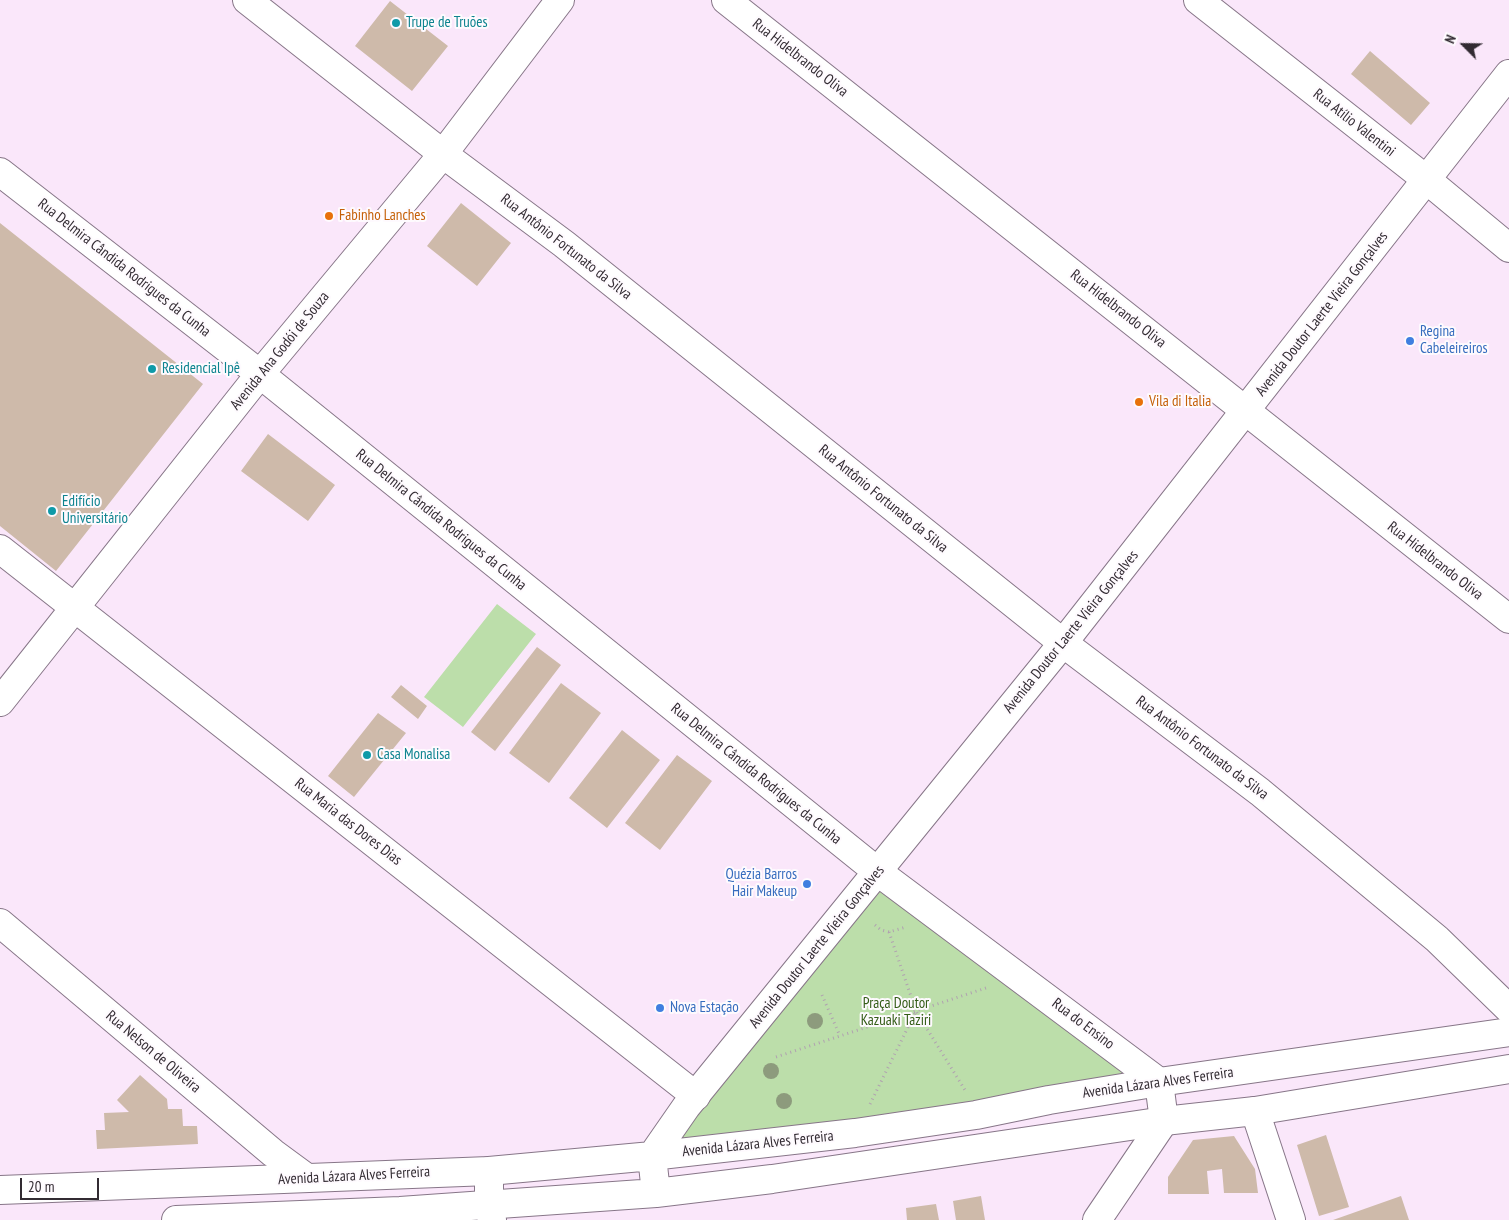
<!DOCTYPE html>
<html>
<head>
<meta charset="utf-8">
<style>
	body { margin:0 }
	#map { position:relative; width:1509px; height:1220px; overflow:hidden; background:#fae7fa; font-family:"PT Sans Narrow",sans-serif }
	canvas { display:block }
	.north { position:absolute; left:1439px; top:20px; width:50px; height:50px; -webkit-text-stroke:4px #fefafe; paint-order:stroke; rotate:293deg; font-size:14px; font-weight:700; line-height:20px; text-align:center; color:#322b32 }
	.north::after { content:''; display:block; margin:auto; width:18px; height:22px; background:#322b32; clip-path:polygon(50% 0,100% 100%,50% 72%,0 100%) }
	.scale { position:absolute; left:20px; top:1178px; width:79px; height:22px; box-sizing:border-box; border:2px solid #322b32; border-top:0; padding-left:6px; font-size:15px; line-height:18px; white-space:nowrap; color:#322b32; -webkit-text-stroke:4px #fefafe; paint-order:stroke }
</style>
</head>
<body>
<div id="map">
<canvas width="1509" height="1220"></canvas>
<div class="north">N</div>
<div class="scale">20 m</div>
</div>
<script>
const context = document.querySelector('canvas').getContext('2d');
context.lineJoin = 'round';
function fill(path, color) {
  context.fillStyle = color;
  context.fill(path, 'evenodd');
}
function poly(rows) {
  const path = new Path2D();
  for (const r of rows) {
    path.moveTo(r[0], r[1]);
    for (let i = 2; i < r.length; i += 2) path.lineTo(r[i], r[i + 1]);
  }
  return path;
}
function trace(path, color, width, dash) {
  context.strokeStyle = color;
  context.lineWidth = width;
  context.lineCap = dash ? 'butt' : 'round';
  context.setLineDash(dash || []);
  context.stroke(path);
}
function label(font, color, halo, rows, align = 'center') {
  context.font = font + ' "PT Sans Narrow",sans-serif';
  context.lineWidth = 4;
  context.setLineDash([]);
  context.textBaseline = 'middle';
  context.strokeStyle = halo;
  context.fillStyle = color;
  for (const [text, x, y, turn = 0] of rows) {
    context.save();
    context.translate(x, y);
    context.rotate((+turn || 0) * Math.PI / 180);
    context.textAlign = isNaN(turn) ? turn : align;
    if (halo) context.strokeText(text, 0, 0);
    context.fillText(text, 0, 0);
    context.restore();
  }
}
const green = poly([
	[497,604,536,634,463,727,424,697],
	[878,872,1158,1078,648,1152]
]);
const building = poly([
	[390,1,448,46,412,91,355,46],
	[1370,51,1430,103,1411,125,1351,74],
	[461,203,511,243,477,286,427,246],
	[0,223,203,384,56,571,0,526],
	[268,434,335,485,308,521,241,471],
	[537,647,561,665,495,751,471,732],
	[561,683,601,713,549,783,509,753],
	[401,685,427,706,418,719,391,697],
	[378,713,406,733,354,797,328,776],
	[622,730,660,760,607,828,569,798],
	[677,755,712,781,660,850,625,823],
	[140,1075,167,1099,168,1109,182,1109,183,1126,197,1126,198,1144,97,1149,96,1130,105,1130,104,1113,129,1112,117,1100],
	[1326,1135,1349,1207,1319,1216,1297,1145],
	[1234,1136,1255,1169,1258,1193,1224,1193,1222,1169,1207,1171,1209,1194,1168,1194,1168,1177,1193,1140],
	[981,1196,985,1220,956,1220,953,1201],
	[1401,1196,1409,1220,1333,1220],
	[936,1204,939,1220,907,1220,906,1208]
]);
const path = poly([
	[875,925,881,930,889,932,906,927],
	[889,932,916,1011,965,1090],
	[822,995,840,1036],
	[776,1057,986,988],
	[870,1104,916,1011]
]);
const street = poly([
	[247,0,443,154,564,244,1063,643,1260,792,1437,939,1509,1009],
	[726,0,1509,619],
	[1198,0,1427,180,1509,248],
	[0,172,260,374,878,872,1159,1082,1164,1121,1097,1220],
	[0,549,696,1096],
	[0,702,260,374,443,154,560,0],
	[0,923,273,1153,307,1178],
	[1255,1111,1291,1220],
	[489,1171,489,1206,492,1220]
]);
const secondary = poly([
	[0,1190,489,1171,652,1156,855,1133,976,1115,1049,1100,1159,1082,1509,1032],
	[656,1193,652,1156,686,1107,1063,643,1509,74],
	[176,1220,400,1211,656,1193,772,1179,1164,1121,1255,1111,1509,1069]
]);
const trees = [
	[815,1021],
	[771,1071],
	[784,1101]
];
const markers = [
	[396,23,5,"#0f9aa8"],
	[329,216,5,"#e8710a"],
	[1410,341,5,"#3f7fe0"],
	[152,369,5,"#0f9aa8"],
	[1139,402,5,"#e8710a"],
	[52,511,5,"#0f9aa8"],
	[367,755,5,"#0f9aa8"],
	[807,884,5,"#3f7fe0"],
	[660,1008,5,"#3f7fe0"]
];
const cultureNames = [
	["Trupe de Truões",406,23],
	["Residencial Ipê",162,369],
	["Edifício",62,502],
	["Universitário",62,519],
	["Casa Monalisa",377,755]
];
const streetNames = [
	["Rua Hidelbrando Oliva",800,58,38],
	["Rua Atílio Valentini",1354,123,38],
	["Rua Antônio Fortunato da Silva",566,247,38],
	["Rua Delmira Cândida Rodrigues da Cunha",124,268,38],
	["Rua Hidelbrando Oliva",1118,309,38],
	["Avenida Doutor Laerte Vieira Gonçalves",1322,314,-52],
	["Avenida Ana Godói de Souza",280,351,-51],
	["Rua Antônio Fortunato da Silva",883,499,39],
	["Rua Delmira Cândida Rodrigues da Cunha",441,520,39],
	["Rua Hidelbrando Oliva",1435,561,38],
	["Avenida Doutor Laerte Vieira Gonçalves",1071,632,-51],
	["Rua Antônio Fortunato da Silva",1202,748,37],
	["Rua Delmira Cândida Rodrigues da Cunha",756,774,39],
	["Rua Maria das Dores Dias",348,822,38],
	["Avenida Doutor Laerte Vieira Gonçalves",817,947,-51],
	["Rua do Ensino",1083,1024,37],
	["Rua Nelson de Oliveira",153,1052,40],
	["Avenida Lázara Alves Ferreira",1158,1083,-8],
	["Avenida Lázara Alves Ferreira",758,1144,-6],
	["Avenida Lázara Alves Ferreira",354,1176,-3]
];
const foodNames = [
	["Fabinho Lanches",339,216],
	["Vila di Italia",1149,402]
];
const shopNames = [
	["Regina",1420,332],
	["Cabeleireiros",1420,349],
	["Quézia Barros",797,875,"right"],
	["Hair Makeup",797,892,"right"],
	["Nova Estação",670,1008]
];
const parkNames = [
	["Praça Doutor",896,1004],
	["Kazuaki Taziri",896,1021]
];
fill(green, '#bcdeaa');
fill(building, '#cebaaa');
trace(street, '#877688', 30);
trace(secondary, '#877688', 30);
trace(path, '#b0a1b0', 3, [1, 4]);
trace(street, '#fff', 28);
trace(secondary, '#fff', 28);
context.fillStyle = '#8d9b7d';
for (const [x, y] of trees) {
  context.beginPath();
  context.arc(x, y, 8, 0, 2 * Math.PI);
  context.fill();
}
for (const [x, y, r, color] of markers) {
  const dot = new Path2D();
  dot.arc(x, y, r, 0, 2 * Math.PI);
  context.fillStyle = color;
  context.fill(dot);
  trace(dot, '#fefafe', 2);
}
label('15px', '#0d838f', '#fefafe', cultureNames, 'left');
label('15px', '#322b32', '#fefafe', streetNames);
label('15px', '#c56008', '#fefafe', foodNames, 'left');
label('15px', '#366cbe', '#fefafe', shopNames, 'left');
label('15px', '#335c16', '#fefafe', parkNames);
</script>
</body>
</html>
